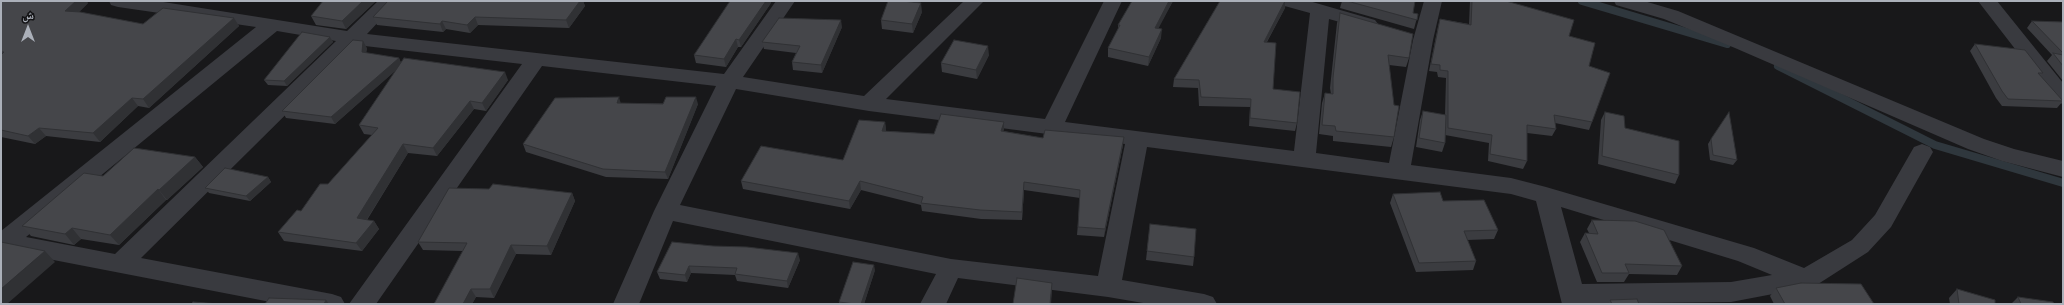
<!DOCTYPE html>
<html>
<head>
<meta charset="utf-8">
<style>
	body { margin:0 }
	#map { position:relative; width:2064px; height:305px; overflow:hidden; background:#18181a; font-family:Figtree,"Noto Naskh Arabic",sans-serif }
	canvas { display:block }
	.frame { position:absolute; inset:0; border:2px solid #abb0b9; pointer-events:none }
	.north { position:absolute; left:8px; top:8px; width:40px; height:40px; -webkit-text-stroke:3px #131315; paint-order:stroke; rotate:0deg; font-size:11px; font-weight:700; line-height:16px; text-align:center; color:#abb0b9 }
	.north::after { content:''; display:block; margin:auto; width:14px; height:18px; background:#abb0b9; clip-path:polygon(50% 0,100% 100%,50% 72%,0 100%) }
</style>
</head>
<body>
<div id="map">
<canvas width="2064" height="305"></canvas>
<div class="frame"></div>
<div class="north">ش</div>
</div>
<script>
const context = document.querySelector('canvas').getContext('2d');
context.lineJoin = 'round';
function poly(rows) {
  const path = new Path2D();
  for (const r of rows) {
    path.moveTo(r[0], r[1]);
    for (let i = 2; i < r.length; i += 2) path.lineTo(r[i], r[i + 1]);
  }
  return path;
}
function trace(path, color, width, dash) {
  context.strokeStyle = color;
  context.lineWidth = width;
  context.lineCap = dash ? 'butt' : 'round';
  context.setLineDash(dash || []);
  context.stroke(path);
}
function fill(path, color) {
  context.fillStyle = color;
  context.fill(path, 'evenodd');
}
const stream = poly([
	[1582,1,1727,44],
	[1778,66,1935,145,2063,183]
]);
const minor = poly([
	[109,1,157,1,347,31,378,1,398,1,367,34,724,74,776,1,795,1,743,77,864,96,964,1,984,1,886,99,1045,119,1104,1,1122,1,1065,122,1294,151,1310,13,1281,5,1279,1,1309,1,1375,20,1378,24,1375,28,1368,30,1329,19,1316,153,1389,163,1413,40,1424,1,1442,1,1433,40,1411,165,1511,178,1546,187,1754,248,1804,268,1852,240,1875,215,1914,147,1922,144,1930,147,1933,152,1891,227,1868,252,1815,286,1731,302,1562,304,1536,201,1511,194,1147,147,1122,280,1204,294,1213,297,1217,304,1149,304,1108,297,958,278,946,304,920,304,936,274,673,221,639,304,613,304,654,211,716,86,542,66,376,304,349,304,522,64,356,45,141,258,332,294,341,297,345,304,281,304,7,251,1,253,1,231,256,27,118,7,111,5,109,1],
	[277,31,336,41,115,254,26,237,277,31],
	[736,89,869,111,1125,144,1098,276,951,259,680,205,736,89],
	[1561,207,1738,261,1772,275,1731,282,1582,284,1561,207],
	[1614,1,1644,1,1678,11,1984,139,2014,149,2063,161,2063,177,2002,161,1968,149,1735,48,1664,19,1616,5,1614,1],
	[1978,1,1997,1,2063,83,2063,104,2056,102,1978,1]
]);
const wall = poly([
	[1,1,88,3,79,12,143,24,234,18,239,26,149,108,138,106,100,142,46,136,35,144,1,137],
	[376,1,346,29,316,25,311,16],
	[388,1,583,1,585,6,569,28,478,25,470,33,446,29,443,32,377,25,373,17],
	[1173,1,1158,28,1161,38,1148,66,1108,57,1108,48,1118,29,1118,25],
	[1220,1,1286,1,1285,8,1267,42,1273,89,1297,123,1295,131,1249,126,1250,107,1199,106,1198,88,1173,87,1174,79],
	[1342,1,1415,1,1413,13,1418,14,1414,29,1340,8],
	[1470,1,1506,1,1569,36,1589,66,1592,122,1589,130,1555,123,1556,129,1552,136,1527,133,1527,161,1523,169,1488,161,1489,143,1445,135,1445,143,1442,152,1416,147,1420,120,1423,111,1445,115,1446,78,1438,77,1437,72,1429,71,1438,27,1440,19,1469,24],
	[771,3,741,47,738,47,726,67,696,63,694,55],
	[922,12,913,33,882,29,881,20],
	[1340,13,1409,58,1406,67,1389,65,1394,137,1391,147,1333,141,1333,136,1319,134,1322,103,1325,93,1331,94,1330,88,1337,23],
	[2032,21,2063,22,2063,81,2047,61,2052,55,2027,28],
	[842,27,822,73,793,70,792,62,796,53,764,49,762,42],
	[330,37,333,42,287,86,268,85,264,80],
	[1975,44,2043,73,2041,76,2063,101,2057,108,2002,106,1996,98,1970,51],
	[367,48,366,53,399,58,401,63,508,80,486,111,474,109,437,156,408,153,367,220,374,221,379,229,362,251,284,241,278,232,301,211,328,184,372,135,364,134,359,125,397,69,335,124,286,118,282,111],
	[989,55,977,79,942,72,941,63],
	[621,103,698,104,668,179,606,177,526,152,523,144],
	[1605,112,1625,128,1679,175,1675,184,1598,164,1601,120],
	[885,122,886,131,934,134,1004,122,1003,131,1043,138,1123,145,1104,237,1077,235,1080,198,1024,190,1022,220,981,219,922,211,921,205,861,190,850,209,743,189,741,181,843,160],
	[1711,139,1737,160,1733,165,1710,160,1708,144],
	[195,157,203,167,167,200,166,200,119,245,81,239,74,245,31,236,22,226,103,176],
	[268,177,271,182,250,201,209,193,205,188],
	[572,193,575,201,551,255,516,254,494,298,476,297,472,304,462,251,423,250,418,242],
	[1393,194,1443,201,1498,230,1494,239,1467,240,1476,261,1473,270,1416,272,1390,203],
	[1592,220,1682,266,1677,275,1629,274,1624,282,1597,282,1580,242,1585,233,1589,233,1587,229],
	[1150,224,1194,257,1193,266,1146,260],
	[672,242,800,260,788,288,737,281,735,275,691,273,687,282,660,279,657,272],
	[875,270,864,304,839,304,839,302],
	[1776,288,1874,304,1774,304,1770,296],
	[1957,289,1995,304,1950,304,1949,298],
	[2018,297,2054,304,2011,304],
	[1610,300,1639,304,1608,304]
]);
const shadedWall = poly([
	[76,1,87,1,88,3,71,19,65,11],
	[363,1,376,1,346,29,342,21],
	[580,1,583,1,585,6,569,28,566,20],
	[766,1,771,1,771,3,741,47,739,40],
	[1169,1,1173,1,1154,37,1155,28],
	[1285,1,1285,8,1262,50,1264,42],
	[921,3,922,12,913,33,912,24],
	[475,17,478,25,470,33,467,25],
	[234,18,239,26,149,108,143,99],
	[841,20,842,27,822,73,821,65],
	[442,21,446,29,443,32,440,24],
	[1162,29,1161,38,1148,66,1149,57],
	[330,37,333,42,287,86,284,81],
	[736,39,738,47,726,67,724,59],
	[363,41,367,48,365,59,362,52],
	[988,46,989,55,977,79,976,70],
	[399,58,402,65,335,124,331,117],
	[505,72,508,80,486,111,482,103],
	[619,97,621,104,617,103],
	[696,97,698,104,668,179,665,172],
	[132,98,138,106,100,142,93,133],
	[470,101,474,109,437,156,433,148],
	[885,122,886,131,883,140,882,131],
	[1004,122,1004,130,1001,139,1001,131],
	[39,128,46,136,35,144,28,136],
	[1124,137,1123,145,1104,237,1105,229],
	[403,144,408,153,362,227,357,218],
	[195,157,203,167,167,200,159,190],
	[268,177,271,182,250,201,246,196],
	[860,181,861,190,850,209,849,201],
	[1024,182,1024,190,1022,220,1022,212],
	[158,189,166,200,119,245,110,235],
	[572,193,575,201,551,255,547,246],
	[374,221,379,229,362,251,356,243],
	[72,228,81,239,74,245,65,234],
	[511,245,516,254,494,298,490,289],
	[45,251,55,262,7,304,1,304,1,289],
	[798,253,800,260,788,288,787,281],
	[874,265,875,270,864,304,861,304],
	[689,266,691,273,687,282,685,275],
	[1052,283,1052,291,1051,304,1050,304],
	[471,289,476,297,472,304,463,304],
	[326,300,329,304,324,304]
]);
const building = poly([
	[1,1,76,1,65,11,80,12,143,24,163,8,234,18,143,99,132,98,93,133,39,128,28,136,1,130,1,55,4,52,1,52,1,1],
	[323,1,363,1,342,21,311,16,323,1],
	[388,1,580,1,566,20,475,17,467,25,442,21,440,24,373,17,388,1],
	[730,1,766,1,739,40,736,39,724,59,694,55,730,1],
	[888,1,902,1,921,3,912,24,881,20,888,1],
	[1132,1,1169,1,1155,28,1162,29,1149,57,1108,48,1120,25,1118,25,1132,1],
	[1220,1,1285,1,1264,42,1276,43,1273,89,1300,92,1297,123,1250,118,1251,99,1201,97,1199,80,1174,79,1220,1],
	[1347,1,1415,1,1413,13,1418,14,1417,20,1347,1],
	[1472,1,1506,1,1574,20,1569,36,1595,43,1589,66,1610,73,1592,122,1554,115,1556,129,1527,125,1527,161,1490,154,1492,135,1448,128,1448,71,1440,70,1440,65,1431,64,1440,19,1471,25,1472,1],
	[1340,13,1413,34,1409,58,1388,55,1394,105,1399,106,1394,137,1336,131,1335,126,1322,125,1325,93,1333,94,1333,78,1340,13],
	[779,18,841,20,821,65,792,62,800,46,762,42,779,18],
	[2032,21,2063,22,2063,53,2032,21],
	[302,32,330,37,284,81,264,80,302,32],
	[353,40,363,41,362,52,399,58,331,117,282,111,353,40],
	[954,40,988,46,976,70,941,63,954,40],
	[1975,44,2025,50,2043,73,2038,73,2063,101,2008,99,2002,91,1975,44],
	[2053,53,2063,55,2063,66,2053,53],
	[404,58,505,72,482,103,470,101,433,148,403,144,357,218,374,221,356,243,278,232,297,210,301,211,320,184,328,184,378,128,359,125,404,58],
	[619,97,617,103,663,104,666,97,696,97,665,172,603,169,523,144,555,98,619,97],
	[1423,111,1446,115,1445,143,1419,138,1423,111],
	[1605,112,1624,116,1625,128,1679,141,1679,175,1602,156,1605,112],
	[1729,112,1737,160,1713,155,1711,139,1729,112],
	[941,114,1004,122,1001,131,1043,138,1045,130,1124,137,1105,229,1078,227,1080,190,1024,182,1022,212,980,210,921,203,923,197,860,181,849,201,741,181,761,146,843,160,859,120,885,122,882,131,934,134,941,114],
	[134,148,195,157,159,190,158,189,110,235,72,228,65,234,22,226,84,173,103,176,134,148],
	[225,168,268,177,246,196,205,188,225,168],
	[493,184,572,193,547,246,511,245,490,289,471,289,463,304,434,304,467,243,418,242,449,188,489,189,493,184],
	[1440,192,1443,201,1484,200,1498,230,1464,231,1476,261,1419,263,1393,194,1440,192],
	[1592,220,1635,221,1664,230,1682,266,1625,264,1629,273,1602,273,1585,233,1598,234,1592,220],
	[1150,224,1196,229,1194,257,1147,251,1150,224],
	[1,242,45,251,1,289,1,242],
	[672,242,713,246,747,247,798,253,787,281,735,274,737,268,689,266,685,275,657,272,672,242],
	[853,262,874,265,861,304,855,304,839,302,853,262],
	[1017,278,1052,283,1050,304,1013,304,1017,278],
	[1801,283,1861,284,1874,304,1785,304,1776,288,1801,283],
	[1957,289,1995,300,1995,304,1959,304,1957,289],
	[2018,297,2053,302,2054,304,2021,304,2018,297],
	[269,298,326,300,324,304,265,304,269,298],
	[1637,299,1639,304,1612,304,1610,300,1637,299],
	[193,302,219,304,191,304,193,302]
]);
trace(stream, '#2f373d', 8);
fill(minor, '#393a3f');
fill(wall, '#3b3c40');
fill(shadedWall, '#303134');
fill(building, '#45464a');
trace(building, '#303134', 1);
</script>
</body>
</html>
